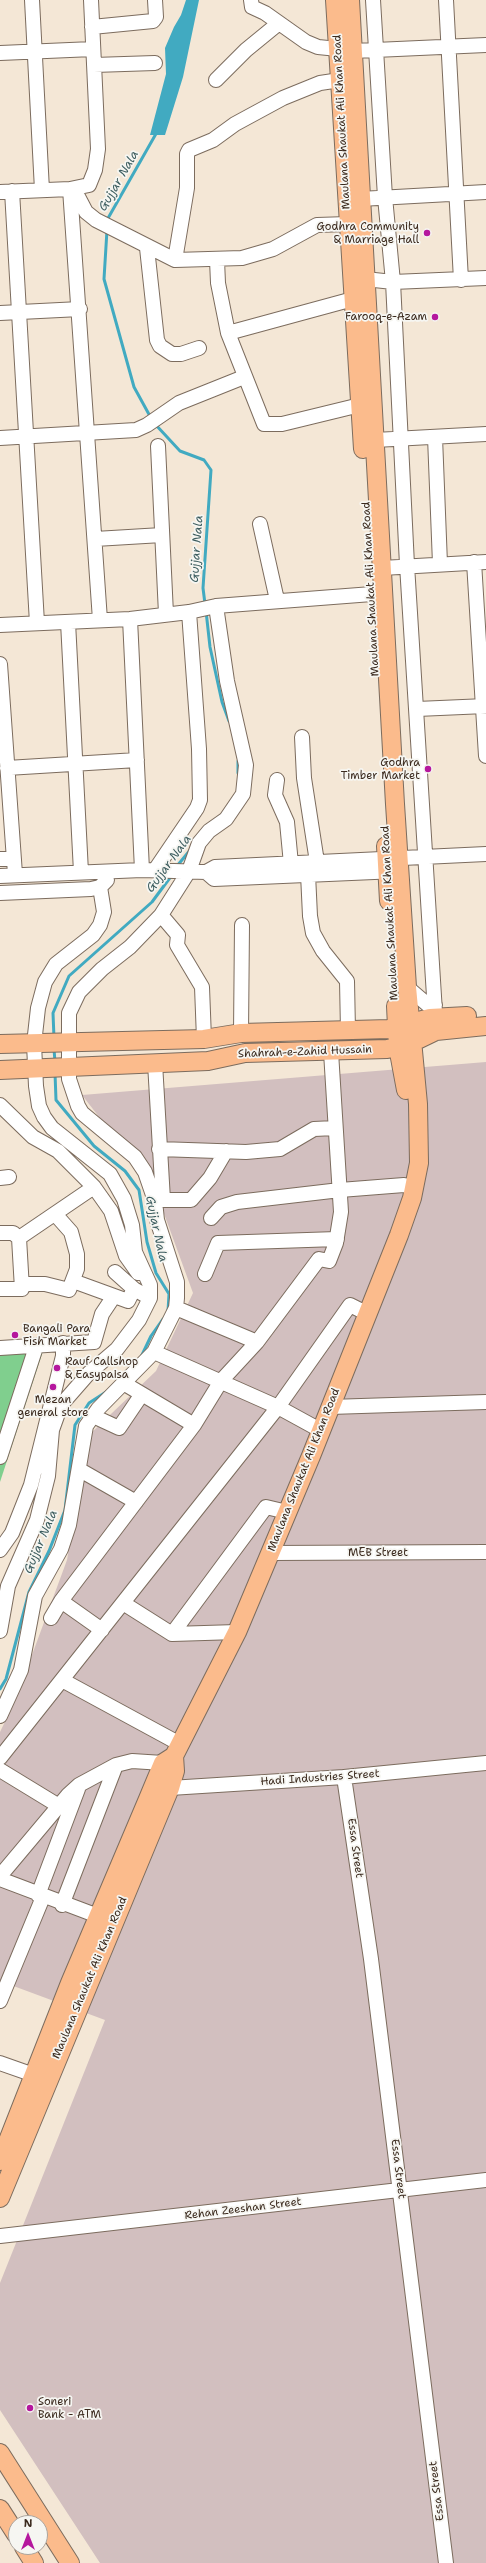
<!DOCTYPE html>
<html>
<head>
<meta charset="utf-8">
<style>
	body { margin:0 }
	#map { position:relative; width:486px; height:2563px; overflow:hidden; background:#f4e7d6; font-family:"Shantell Sans",sans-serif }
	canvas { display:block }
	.north { position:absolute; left:8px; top:2515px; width:40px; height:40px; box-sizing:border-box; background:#f6f6f2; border:1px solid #aba49d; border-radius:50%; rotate:0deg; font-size:11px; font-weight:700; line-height:16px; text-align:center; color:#3b2a1e }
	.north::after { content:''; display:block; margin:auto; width:14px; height:18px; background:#b5179e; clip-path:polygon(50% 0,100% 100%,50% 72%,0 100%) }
</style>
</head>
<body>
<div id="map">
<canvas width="486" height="2563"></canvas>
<div class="north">N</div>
</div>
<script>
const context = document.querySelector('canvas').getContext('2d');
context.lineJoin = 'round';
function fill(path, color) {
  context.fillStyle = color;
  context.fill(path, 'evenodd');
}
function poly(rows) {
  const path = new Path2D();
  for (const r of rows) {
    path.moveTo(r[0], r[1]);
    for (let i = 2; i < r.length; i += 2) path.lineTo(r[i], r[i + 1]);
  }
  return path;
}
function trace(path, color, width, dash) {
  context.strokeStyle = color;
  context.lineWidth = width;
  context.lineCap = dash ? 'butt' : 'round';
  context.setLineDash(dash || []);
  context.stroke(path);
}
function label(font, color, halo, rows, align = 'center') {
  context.font = font + ' "Shantell Sans",sans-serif';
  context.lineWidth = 3.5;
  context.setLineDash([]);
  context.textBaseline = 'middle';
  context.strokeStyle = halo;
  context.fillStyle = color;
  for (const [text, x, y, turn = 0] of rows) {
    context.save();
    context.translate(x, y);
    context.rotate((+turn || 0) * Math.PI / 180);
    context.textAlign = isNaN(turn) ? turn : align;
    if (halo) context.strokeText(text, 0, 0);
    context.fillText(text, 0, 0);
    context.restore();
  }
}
const industrial = poly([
	[486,1062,486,2563,100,2563,0,2410,0,2283,105,2020,0,1981,0,1732,15,1701,67,1560,89,1435,156,1371,193,1293,155,1189,82,1095]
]);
const green = poly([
	[44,1348,0,1482,0,1350]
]);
const water = poly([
	[186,0,199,0,183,77,165,135,150,135,166,74,165,48,174,27,181,15]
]);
const stream = poly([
	[107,220,157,132],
	[107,230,104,279,134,387,151,418],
	[155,424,180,451,204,460,211,470,203,588,205,604],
	[206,611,210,647,222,702,229,721],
	[238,761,238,773],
	[177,866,191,849],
	[54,1038,53,1013,69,976,152,902,172,875],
	[54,1049,55,1062],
	[55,1073,56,1100,94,1146,125,1171,139,1190,147,1242,156,1273,169,1294,168,1311],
	[141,1357,151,1336,163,1319],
	[0,1689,6,1679,29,1592,49,1551,65,1510,75,1425,89,1403,106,1392]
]);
const minor = poly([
	[32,0,42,190],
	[251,0,252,7,265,13,306,42,318,47,338,49],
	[373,0,385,197,393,282,407,565,436,1028],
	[446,0,461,280],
	[92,27,153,21,156,17,155,0],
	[353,51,486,45],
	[0,53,93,49],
	[94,65,155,63],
	[216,80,246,50,279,23],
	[70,189,100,620],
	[74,189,86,212,96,220,175,260,242,258,273,249,317,225,348,224],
	[12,191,37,623],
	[0,192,70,189,89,185,95,170,98,149,91,0],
	[360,199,486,192],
	[147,248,157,340,160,346,172,354,181,354,199,348],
	[175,260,187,188,187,154,189,150,213,140,235,124,283,98,320,83,340,80],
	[217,260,218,283,228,333,264,424,282,424,360,405],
	[365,279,393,282,486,278],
	[0,313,80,309],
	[228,333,353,299],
	[435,437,440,564],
	[0,438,136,430,147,425,179,403,244,377],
	[375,440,486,434],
	[158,446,166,614],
	[260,524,277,600],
	[95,539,162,535],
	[474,562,486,756],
	[382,568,486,562],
	[130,619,142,870],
	[68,622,81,872],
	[0,625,130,619,189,612,216,606,372,594],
	[0,664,15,874],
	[417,709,486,706],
	[302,737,304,778,317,862],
	[7,768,137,760],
	[277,780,275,795,287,822,291,864],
	[0,859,14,859],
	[155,870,197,808,200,800,199,749,189,612],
	[206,872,214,879,397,871],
	[308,874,310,916,313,933,323,951,347,981,348,1031],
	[0,876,142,870,206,872,215,867,486,854],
	[0,893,91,889,100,887,107,880],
	[161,915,178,935,177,945,202,987,204,1039],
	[407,987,428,1005,435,1005],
	[241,1033,242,925],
	[155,1063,163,1200,191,1200,210,1178,226,1151],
	[0,1105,33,1137,58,1151,94,1187,111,1211,126,1256,138,1273],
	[159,1149,246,1152,280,1149,314,1129,335,1128],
	[0,1178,9,1177],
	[155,1201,145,1172,135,1157,82,1113,78,1106,69,1079,69,1013,79,992,102,969,130,947,161,915,189,871,199,843,209,831,226,819,243,794,246,765,227,681,216,606],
	[211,1218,221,1207,237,1202,340,1190,404,1185,413,1187],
	[0,1233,13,1233,19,1238,22,1289,0,1289],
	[19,1238,94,1187],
	[115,1272,134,1289],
	[205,1274,218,1243,337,1239],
	[73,1281,128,1301,134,1289,150,1298],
	[22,1284,45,1284,69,1290,77,1269,77,1254,71,1232,55,1214],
	[176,1308,257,1342],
	[0,1348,94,1342,102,1314,114,1296],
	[154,1352,176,1308,177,1298,177,1282,157,1220,155,1201,162,1200],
	[125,1384,194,1425],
	[330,1407,486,1402],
	[93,1416,119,1428,142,1394],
	[0,1457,36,1347],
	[80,1470,136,1502],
	[0,1550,12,1533,31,1485,63,1356,63,1343],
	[270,1553,486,1552],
	[61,1601,102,1630],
	[123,1603,172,1634,237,1632],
	[51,1618,61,1601,194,1425,221,1381,257,1342,319,1259,329,1261,336,1243,341,1212,331,1052],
	[0,1631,8,1586,37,1520,48,1476,52,1430,61,1405,89,1373,117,1349,139,1320,150,1298,150,1285,135,1252,132,1225,124,1199,110,1174,52,1128,44,1117,39,1106,36,1086,34,1044,38,1008,45,982,56,964,93,935,100,925,104,912,100,887],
	[172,1634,266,1507,287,1512],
	[62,1680,180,1744],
	[0,1716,21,1670,35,1596,61,1549,69,1525,86,1426,98,1409,154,1352,278,1407,320,1430],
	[0,1758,278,1407,350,1305,368,1314],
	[0,1770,59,1806],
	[344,1777,371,1959,446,2563],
	[161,1786,170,1788,344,1777,486,1763],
	[0,1876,68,1795,79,1785,116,1765,132,1761,163,1763],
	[0,1879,98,1916],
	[38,1895,78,1789],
	[62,1905,116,1765],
	[0,2001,43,1897],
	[0,2063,34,2075],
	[0,2236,486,2180]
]);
const major = poly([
	[335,0,363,449],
	[386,846,389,901],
	[396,1006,398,1047,406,1090],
	[0,1044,204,1039,241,1033,389,1029,430,1018,467,1016],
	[0,1070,208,1061,245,1053,387,1049,407,1045,436,1031,486,1026],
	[0,2161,70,1983,148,1799,163,1763,174,1756],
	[0,2198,170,1788,175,1771,174,1756,237,1632,311,1456,399,1235,412,1198,419,1163,418,1104,407,987,395,804,350,0],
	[0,2453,70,2563],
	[0,2509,16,2534],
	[24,2547,34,2563]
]);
const markers = [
	[427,233,4,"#b5179e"],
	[435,317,4,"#b5179e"],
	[428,769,4,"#b5179e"],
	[15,1335,4,"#b5179e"],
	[57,1368,4,"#b5179e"],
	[53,1387,4,"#b5179e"],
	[30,2408,4,"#b5179e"]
];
const streetNames = [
	["Maulana Shaukat Ali Khan Road",342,122,-93],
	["Maulana Shaukat Ali Khan Road",371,589,-93],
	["Maulana Shaukat Ali Khan Road",390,913,-93],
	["Shahrah-e-Zahid Hussain",305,1052,-2],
	["Maulana Shaukat Ali Khan Road",304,1470,-68],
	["MEB Street",378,1553],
	["Hadi Industries Street",320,1778,-4],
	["Essa Street",355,1848,82],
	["Maulana Shaukat Ali Khan Road",90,1978,-67],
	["Essa Street",398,2169,83],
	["Rehan Zeeshan Street",243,2209,-7],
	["Essa Street",437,2491,-97]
];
const poiNames = [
	["Godhra Community",419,227],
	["& Marriage Hall",419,240],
	["Farooq-e-Azam",427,317],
	["Godhra",420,763],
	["Timber Market",420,776],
	["Bangali Para",23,1329,"left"],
	["Fish Market",23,1342,"left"],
	["Rauf Callshop",65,1362,"left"],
	["& Easypaisa",65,1375,"left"],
	["Mezan",53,1400,"center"],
	["general store",53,1413,"center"],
	["Soneri",38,2402,"left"],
	["Bank - ATM",38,2415,"left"]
];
const waterNames = [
	["Gujjar Nala",119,181,-60],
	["Gujjar Nala",197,549,-86],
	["Gujjar Nala",169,864,-54],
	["Gujjar Nala",156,1229,78],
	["Gujjar Nala",41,1542,-67]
];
fill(industrial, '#d2bfbf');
fill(green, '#80cf8e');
fill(water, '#41aac1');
trace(stream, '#41aac1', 3);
trace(minor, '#7c6c5e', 16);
trace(major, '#7c6c5e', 20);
trace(minor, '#fff', 14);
trace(major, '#fbbb8c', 18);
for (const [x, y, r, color] of markers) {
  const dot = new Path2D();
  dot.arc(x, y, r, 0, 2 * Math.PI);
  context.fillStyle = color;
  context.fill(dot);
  trace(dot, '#f6f6f2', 1.5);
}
label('11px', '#3b2a1e', '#f6f6f2', streetNames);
label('11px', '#3b2a1e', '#f6f6f2', poiNames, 'right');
label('italic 12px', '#3d5d5f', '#f6f6f2', waterNames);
</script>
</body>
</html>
